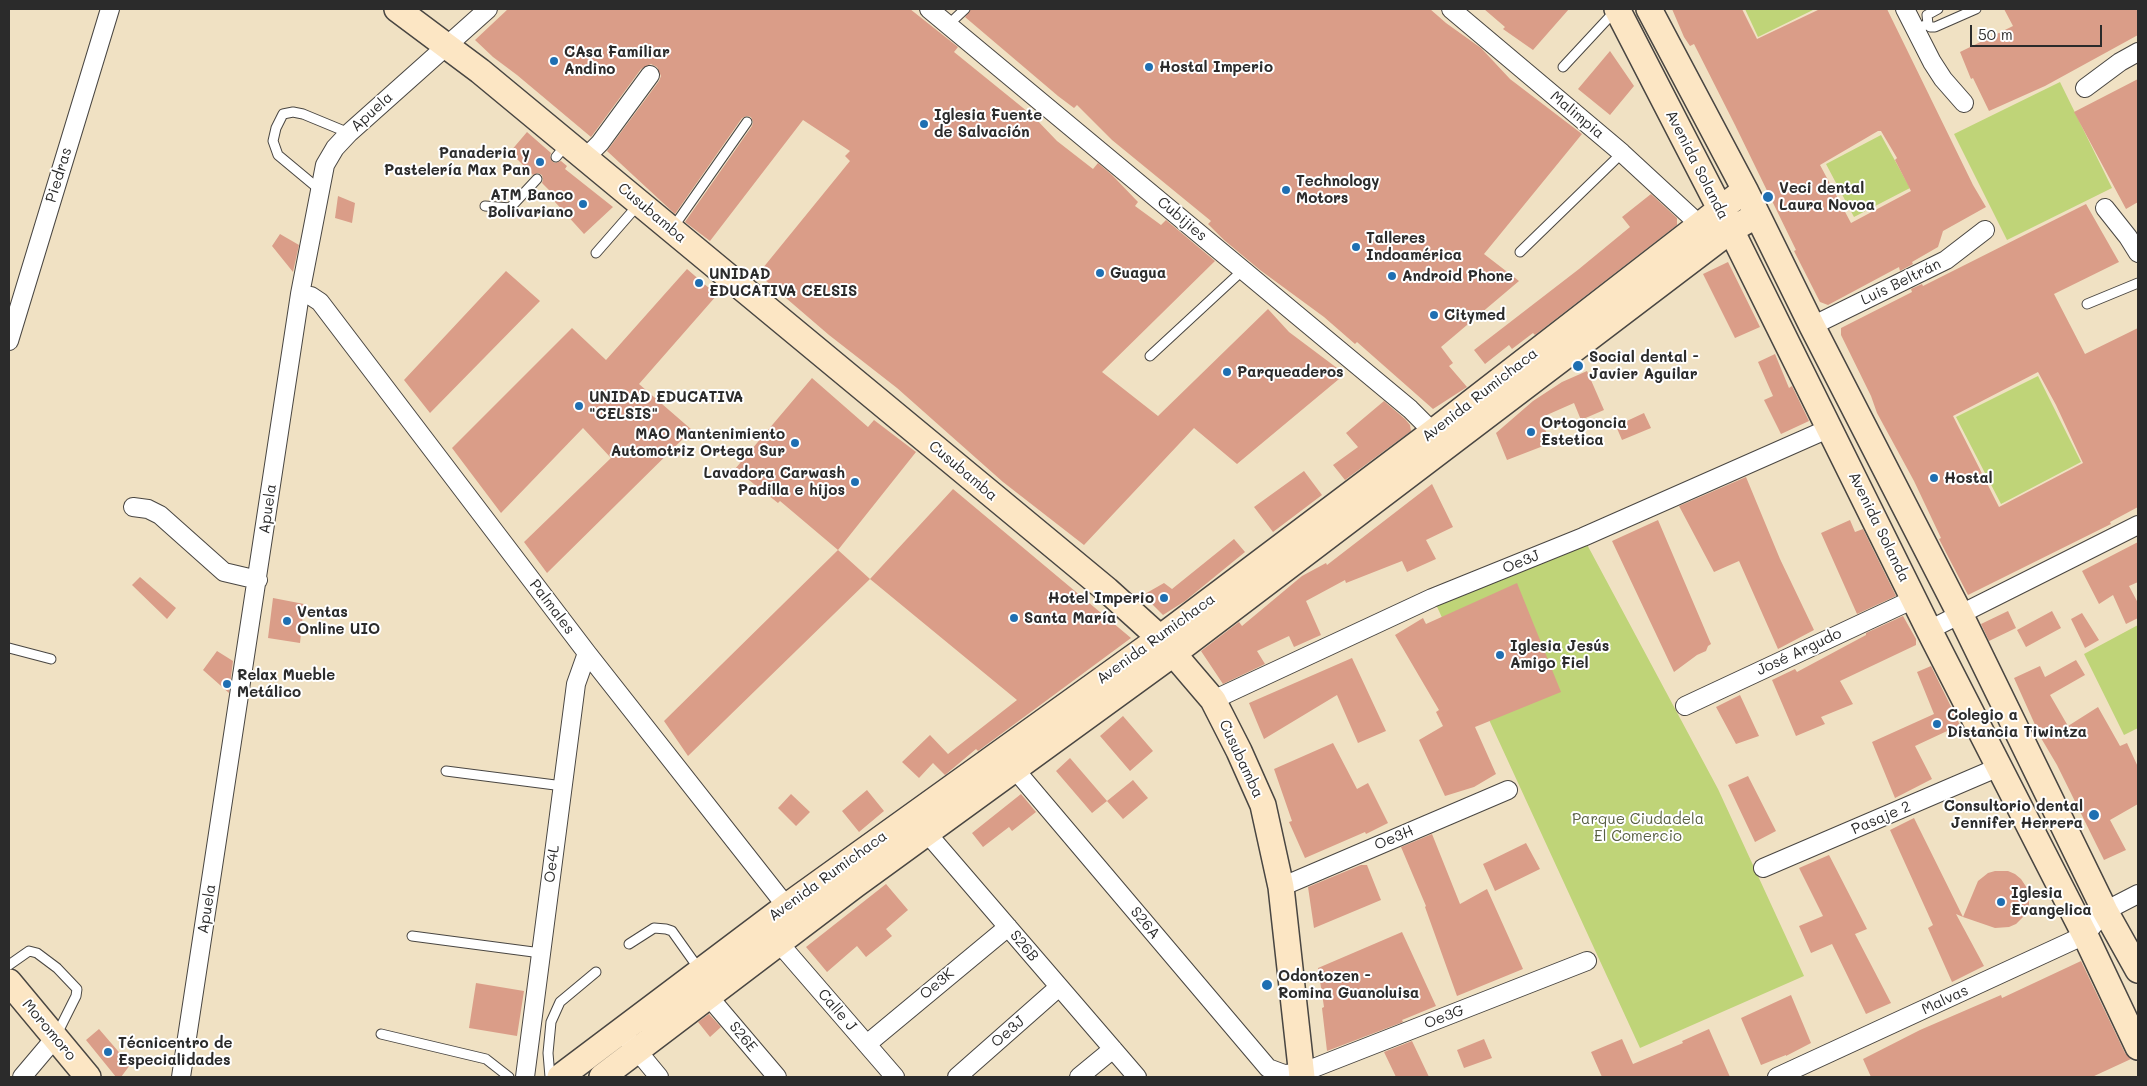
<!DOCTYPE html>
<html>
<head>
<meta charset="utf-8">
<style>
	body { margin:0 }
	#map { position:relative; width:2147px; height:1086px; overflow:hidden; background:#f0e1c3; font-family:Mali,sans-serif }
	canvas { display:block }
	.frame { position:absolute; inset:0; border:10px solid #2b2b2b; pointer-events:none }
	.scale { position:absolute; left:1970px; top:25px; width:132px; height:22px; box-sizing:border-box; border:2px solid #2b2b2b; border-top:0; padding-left:6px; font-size:15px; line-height:18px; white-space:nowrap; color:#2b2b2b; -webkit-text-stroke:4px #fff; paint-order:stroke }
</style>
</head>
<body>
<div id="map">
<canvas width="2147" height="1086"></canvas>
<div class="frame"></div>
<div class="scale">50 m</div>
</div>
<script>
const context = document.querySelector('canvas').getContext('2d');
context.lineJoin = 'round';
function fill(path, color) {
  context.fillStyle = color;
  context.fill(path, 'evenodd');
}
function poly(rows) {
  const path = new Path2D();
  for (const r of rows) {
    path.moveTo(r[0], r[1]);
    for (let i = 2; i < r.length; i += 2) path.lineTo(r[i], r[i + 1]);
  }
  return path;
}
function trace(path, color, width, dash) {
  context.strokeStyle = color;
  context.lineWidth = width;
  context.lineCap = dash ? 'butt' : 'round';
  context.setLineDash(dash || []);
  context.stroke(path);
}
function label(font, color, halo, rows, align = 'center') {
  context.font = font + ' Mali,sans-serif';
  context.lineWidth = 4;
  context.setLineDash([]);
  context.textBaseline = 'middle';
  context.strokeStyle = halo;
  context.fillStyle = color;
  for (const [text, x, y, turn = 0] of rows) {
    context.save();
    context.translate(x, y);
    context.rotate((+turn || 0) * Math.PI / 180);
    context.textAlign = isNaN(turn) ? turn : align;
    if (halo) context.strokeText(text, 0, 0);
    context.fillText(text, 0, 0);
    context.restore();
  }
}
const green = poly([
	[1745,9,1815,9,1758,37],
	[2060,82,2112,188,2007,240,1954,134],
	[1881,135,1910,188,1854,217,1826,164],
	[2038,376,2081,462,2001,504,1956,417],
	[1583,537,1718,789,1804,976,1640,1048,1433,598],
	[2138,625,2138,728,2124,735,2084,654]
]);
const building = poly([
	[508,9,910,9,958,47,954,52,1033,116,1057,141,1093,169,1098,163,1112,175,1138,202,1135,206,1161,225,1166,220,1215,261,1102,372,1158,416,1268,309,1289,332,1345,374,1237,464,1194,428,1084,545,1003,482,897,388,829,335,758,274,850,161,845,156,850,151,803,120,710,241,685,222,752,126,753,122,751,117,747,116,742,118,675,214,607,151,659,81,661,76,657,67,651,64,641,69,591,137,517,75,493,57,475,40],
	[971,9,1430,9,1446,23,1481,48,1510,79,1582,134,1484,254,1519,281,1441,347,1453,363,1449,366,1467,387,1433,409,1357,342,1355,344,1324,317,1260,270,1224,240,1208,224,1211,221,1112,140,1077,105,1074,108,1058,96,965,17],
	[1484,9,1569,9,1533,50,1503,29,1505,27],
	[1672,9,1742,9,1757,39,1820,9,1887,9,1973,185,1986,207,1943,231,1938,247,1912,262,1913,264,1900,271,1899,267,1828,305,1820,302,1794,251,1796,250,1735,125,1694,44,1690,46,1684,37],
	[1878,131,1881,131,1897,158,1895,160,1911,191,1851,223,1820,165],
	[2004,9,2138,9,2138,35,2045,86,1989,111,1973,78,1971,79,1960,52,2013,26],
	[1610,51,1634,86,1610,115,1578,89],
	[2138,79,2138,202,2126,209,2074,112],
	[527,132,551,153,550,156,552,161,555,163,561,161,567,166,565,169,613,207,584,234,555,202,557,198,542,183,543,180,542,175,538,173,533,175,510,152],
	[1651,194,1677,218,1677,225,1535,335,1533,333,1512,349,1509,345,1485,364,1474,350,1579,269,1630,227,1622,217],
	[338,196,355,203,352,223,335,218],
	[2086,204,2119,262,2054,294,2085,354,2138,328,2138,507,2110,522,2111,524,1968,595,1939,539,1941,538,1914,481,1877,413,1871,396,1841,335,1841,328,1912,292,1911,289,1922,284,1923,286],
	[2038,372,2056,405,2083,463,1999,507,1953,416],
	[280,234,299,245,293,272,272,246],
	[1728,262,1760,327,1735,338,1703,274],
	[687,269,717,295,639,384,692,430,547,573,524,542,611,458,583,428,501,513,452,448,572,328,606,360],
	[506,271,540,301,430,413,404,380],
	[1775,354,1789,388,1792,386,1809,421,1781,434,1764,400,1773,396,1758,362],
	[1587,371,1604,410,1581,420,1574,403,1540,418,1551,443,1507,460,1496,433,1533,401,1562,382],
	[812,378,868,427,874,420,916,452,838,550,780,501,778,503,735,469],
	[1384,401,1405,419,1410,425,1411,431,1345,480,1333,465,1358,447,1346,433],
	[1644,413,1651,428,1622,440,1616,426],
	[1304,471,1322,495,1273,532,1254,507],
	[1746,477,1780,559,1814,630,1778,649,1739,561,1714,572,1679,506],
	[1432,484,1453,527,1426,540,1436,559,1407,572,1402,561,1346,583,1345,580,1306,601,1321,635,1294,647,1289,636,1257,651,1265,664,1223,684,1201,651,1239,622,1242,626,1302,576,1326,563,1327,565],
	[953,489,1131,638,978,751,976,749,945,775,933,763,919,778,902,762,930,735,948,754,1017,700,870,579],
	[1658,520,1711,644,1708,646,1706,651,1697,655,1674,672,1612,541],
	[1850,520,1855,532,1863,529,1896,596,1857,614,1821,533],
	[1234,539,1245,552,1185,601,1163,615,1143,595,1164,583,1172,589],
	[2138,542,2138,582,2129,586,2138,603,2138,618,2126,624,2113,595,2099,604,2082,571],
	[838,550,870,579,688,756,664,721],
	[140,577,176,608,167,619,132,585],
	[1517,583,1561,692,1475,727,1496,774,1474,787,1445,796,1419,740,1443,726,1436,712,1439,710,1395,635,1423,618,1426,624],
	[273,598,304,604,300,643,268,638],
	[2008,611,2016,628,1989,641,1981,624],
	[2052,611,2061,628,2026,647,2017,630],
	[2082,613,2099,640,2085,648,2071,619],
	[1903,616,1916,639,1916,645,1840,681,1853,704,1821,717,1825,724,1796,736,1772,680,1795,669,1797,672,1866,635,1866,633],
	[217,651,233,661,229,693,203,670],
	[1352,658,1386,731,1358,743,1337,695,1264,739,1249,703],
	[2076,660,2085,675,2050,695,2068,726,2098,707,2120,746,2127,743,2138,767,2138,804,2110,820,2126,850,2104,860,2057,765,2041,738,2014,678,2040,666,2045,677],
	[1931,666,1960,725,1915,746,1932,779,1895,798,1872,742,1934,714,1917,672],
	[1740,695,1759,736,1736,744,1716,707],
	[1123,716,1153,751,1130,771,1100,736],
	[1333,743,1357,789,1368,783,1388,823,1366,834,1365,832,1305,858,1289,822,1292,821,1274,769],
	[1070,758,1107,801,1092,813,1056,771],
	[1748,776,1776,831,1755,842,1728,785],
	[1133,780,1148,798,1123,819,1107,801],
	[867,790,884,811,859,832,842,811],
	[791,794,810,812,796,826,778,808],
	[1021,794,1036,812,1012,831,1009,827,983,847,972,833],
	[1914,818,1963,917,1956,914,1984,966,1952,982,1928,928,1933,925,1890,830],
	[1432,834,1460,904,1487,889,1523,969,1457,996,1425,907,1426,906,1401,847],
	[1526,843,1540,869,1495,891,1483,864],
	[1829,855,1867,929,1855,934,1891,1003,1866,1014,1832,944,1811,953,1799,926,1823,916,1799,868],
	[1361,865,1367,865,1381,900,1314,928,1308,887],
	[1995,871,2008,871,2015,874,2021,879,2029,891,2029,906,2027,913,2016,924,2009,927,1995,928,1963,917,1978,881,1988,873],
	[886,884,908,910,886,929,892,936,866,957,857,946,827,972,806,947],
	[1402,932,1436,1006,1407,1018,1402,1020,1403,1022,1327,1051,1322,1008,1324,1007,1318,968],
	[2081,961,2125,1053,2131,1059,2092,1077,1871,1077,1863,1059,1920,1030,2001,995,2002,998],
	[476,983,524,991,517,1036,469,1028],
	[1791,995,1811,1043,1786,1056,1786,1055,1761,1065,1741,1018],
	[709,1014,721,1027,710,1037,698,1022],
	[99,1029,130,1065,121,1077,116,1077,86,1040],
	[1709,1029,1730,1077,1602,1077,1591,1052,1622,1039,1633,1064,1683,1043,1682,1041],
	[1484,1039,1492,1058,1464,1068,1457,1050],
	[1412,1041,1429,1077,1396,1077,1384,1052]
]);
const lane = poly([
	[1928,24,1930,27,1935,27,1976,9],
	[948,25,965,9],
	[1923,26,1928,24,1927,15,1938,9],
	[1563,67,1615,11],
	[556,157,566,145],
	[320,190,278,155,273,141,276,128,283,114,293,112,303,114,349,133],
	[485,206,510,208,537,179],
	[672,229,747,122],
	[1520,252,1622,153],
	[596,253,638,205],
	[2087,304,2138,283],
	[1150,356,1243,270],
	[9,648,51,659],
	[446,771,563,786],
	[412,936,541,953],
	[629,944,654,928,666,929,672,931,699,969],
	[9,965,29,951,37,953,57,968,77,989,76,996,57,1034],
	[381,1034,486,1059,509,1077],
	[550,1077,548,1053,551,1022,560,1002,596,972]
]);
const street = poly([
	[929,9,1410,409,1433,432],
	[1451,9,1622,153,1700,225],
	[1905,9,1932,62,1943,79,1964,103],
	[2085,88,2120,62,2138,52],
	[585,158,600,143,650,75],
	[2105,208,2128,237,2138,253],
	[300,294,311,296,320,302,587,653,794,916],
	[1812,326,1946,260,1985,230],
	[9,341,110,9],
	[133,507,148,509,160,515,224,572,258,580],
	[1929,630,2138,525],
	[1213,700,1432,598,1583,537,1830,428],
	[1685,706,1914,599],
	[1007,760,1268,1068,1284,1074,1301,1073,1587,961],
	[920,825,1137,1077],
	[1763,868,1999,767],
	[1281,887,1508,790],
	[779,943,895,1077],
	[709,997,777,1077],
	[621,1031,659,1077],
	[867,1044,1008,927],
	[22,1077,55,1038],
	[181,1077,300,294,325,165,335,148,349,133,488,9],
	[525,1077,576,684,587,653],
	[957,1077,1059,987],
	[1079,1077,1113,1049],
	[1777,1077,2085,935,2105,911,2138,894]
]);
const secondary = poly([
	[397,9,480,71,1107,590,1160,638,1213,700,1239,751,1263,805,1281,887,1302,1077],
	[1617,9,1731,230,1929,630,2085,935,2138,1047],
	[1649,9,1745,190,1812,326,1960,614,2105,911,2138,970],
	[9,982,88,1077],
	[560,1077,787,906,1160,638,1433,432,1745,190],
	[602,1077,855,885,1173,654,1731,230,1757,215]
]);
const markers = [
	[554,61,5,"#1f6fb2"],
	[1149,67,5,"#1f6fb2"],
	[924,124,5,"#1f6fb2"],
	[540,162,5,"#1f6fb2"],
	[1286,190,5,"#1f6fb2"],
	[1768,197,6,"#1f6fb2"],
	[583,204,5,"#1f6fb2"],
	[1356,247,5,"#1f6fb2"],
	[1100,273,5,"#1f6fb2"],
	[1392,276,5,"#1f6fb2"],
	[699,283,5,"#1f6fb2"],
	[1434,315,5,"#1f6fb2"],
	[1578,366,6,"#1f6fb2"],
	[1227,372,5,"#1f6fb2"],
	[579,406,5,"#1f6fb2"],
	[1531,432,5,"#1f6fb2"],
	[795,443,5,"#1f6fb2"],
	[1934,478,5,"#1f6fb2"],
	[855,482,5,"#1f6fb2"],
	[1164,598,5,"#1f6fb2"],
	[1014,618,5,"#1f6fb2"],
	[287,621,5,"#1f6fb2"],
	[1500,655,5,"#1f6fb2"],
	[227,684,5,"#1f6fb2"],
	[1937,724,5,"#1f6fb2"],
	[2094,815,6,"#1f6fb2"],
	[2001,902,5,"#1f6fb2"],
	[1267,985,6,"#1f6fb2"],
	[108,1052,5,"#1f6fb2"]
];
const poiNames = [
	["CAsa Familiar",564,52],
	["Andino",564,69],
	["Hostal Imperio",1159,67],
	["Iglesia Fuente",934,115],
	["de Salvación",934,132],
	["Panaderia y",530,153,"right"],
	["Pastelería Max Pan",530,170,"right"],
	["Technology",1296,181],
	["Motors",1296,198],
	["Veci dental",1779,188],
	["Laura Novoa",1779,205],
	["ATM Banco",573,195,"right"],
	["Bolivariano",573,212,"right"],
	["Talleres",1366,238],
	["Indoamérica",1366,255],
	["Guagua",1110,273],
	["UNIDAD",709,274],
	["EDUCATIVA CELSIS",709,291],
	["Android Phone",1402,276],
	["Citymed",1444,315],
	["Social dental -",1589,357],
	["Javier Aguilar",1589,374],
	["Parqueaderos",1237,372],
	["UNIDAD EDUCATIVA",589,397],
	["\"CELSIS\"",589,414],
	["Ortogoncia",1541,423],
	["Estetica",1541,440],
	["MAO Mantenimiento",785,434,"right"],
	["Automotriz Ortega Sur",785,451,"right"],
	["Lavadora Carwash",845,473,"right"],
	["Padilla e hijos",845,490,"right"],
	["Hostal",1944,478],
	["Hotel Imperio",1154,598,"right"],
	["Ventas",297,612],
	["Online UIO",297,629],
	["Santa María",1024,618],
	["Iglesia Jesús",1510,646],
	["Amigo Fiel",1510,663],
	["Relax Mueble",237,675],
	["Metálico",237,692],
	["Colegio a",1947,715],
	["Distancia Tiwintza",1947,732],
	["Consultorio dental",2083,806,"right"],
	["Jennifer Herrera",2083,823,"right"],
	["Iglesia",2011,893],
	["Evangelica",2011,910],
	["Odontozen -",1278,976],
	["Romina Guanoluisa",1278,993],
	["Técnicentro de",118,1043],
	["Especialidades",118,1060]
];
const streetNames = [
	["Apuela",372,112,-42],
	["Malimpia",1577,115,40],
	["Avenida Solanda",1697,165,63],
	["Piedras",59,175,-73],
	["Cusubamba",652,213,40],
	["Cubijies",1182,219,40],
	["Luis Beltrán",1901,282,-26],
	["Avenida Rumichaca",1480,395,-38],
	["Cusubamba",963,471,40],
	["Apuela",268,509,-82],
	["Avenida Solanda",1879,527,64],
	["Oe3J",1521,562,-22],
	["Palmales",552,607,53],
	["Avenida Rumichaca",1156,639,-36],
	["José Argudo",1799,652,-25],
	["Cusubamba",1241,759,65],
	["Pasaje 2",1881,818,-23],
	["Oe3H",1394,838,-23],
	["Oe4L",552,864,-83],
	["Avenida Rumichaca",828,876,-36],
	["Apuela",207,909,-81],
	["S26A",1145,923,50],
	["S26B",1024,946,50],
	["Oe3K",937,984,-40],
	["Malvas",1945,1000,-25],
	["Calle J",837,1010,49],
	["Oe3G",1444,1017,-21],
	["Moromoro",49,1030,50],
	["Oe3J",1008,1032,-41],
	["S26E",743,1037,50]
];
const parkNames = [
	["Parque Ciudadela",1638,819],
	["El Comercio",1638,836]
];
fill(green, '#bfd478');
fill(building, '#da9d88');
trace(lane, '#494642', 11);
trace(street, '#494642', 20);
trace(secondary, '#494642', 28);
trace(lane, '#fff', 9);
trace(street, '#fff', 18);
trace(secondary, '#fce6c4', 25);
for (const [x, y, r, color] of markers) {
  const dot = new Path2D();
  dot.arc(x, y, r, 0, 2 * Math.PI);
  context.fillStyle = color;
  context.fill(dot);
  trace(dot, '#fff', 2);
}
label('bold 15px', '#2b2b2b', '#fff', poiNames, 'left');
label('15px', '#2b2b2b', '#fff', streetNames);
label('15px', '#575e42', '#fff', parkNames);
</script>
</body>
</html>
